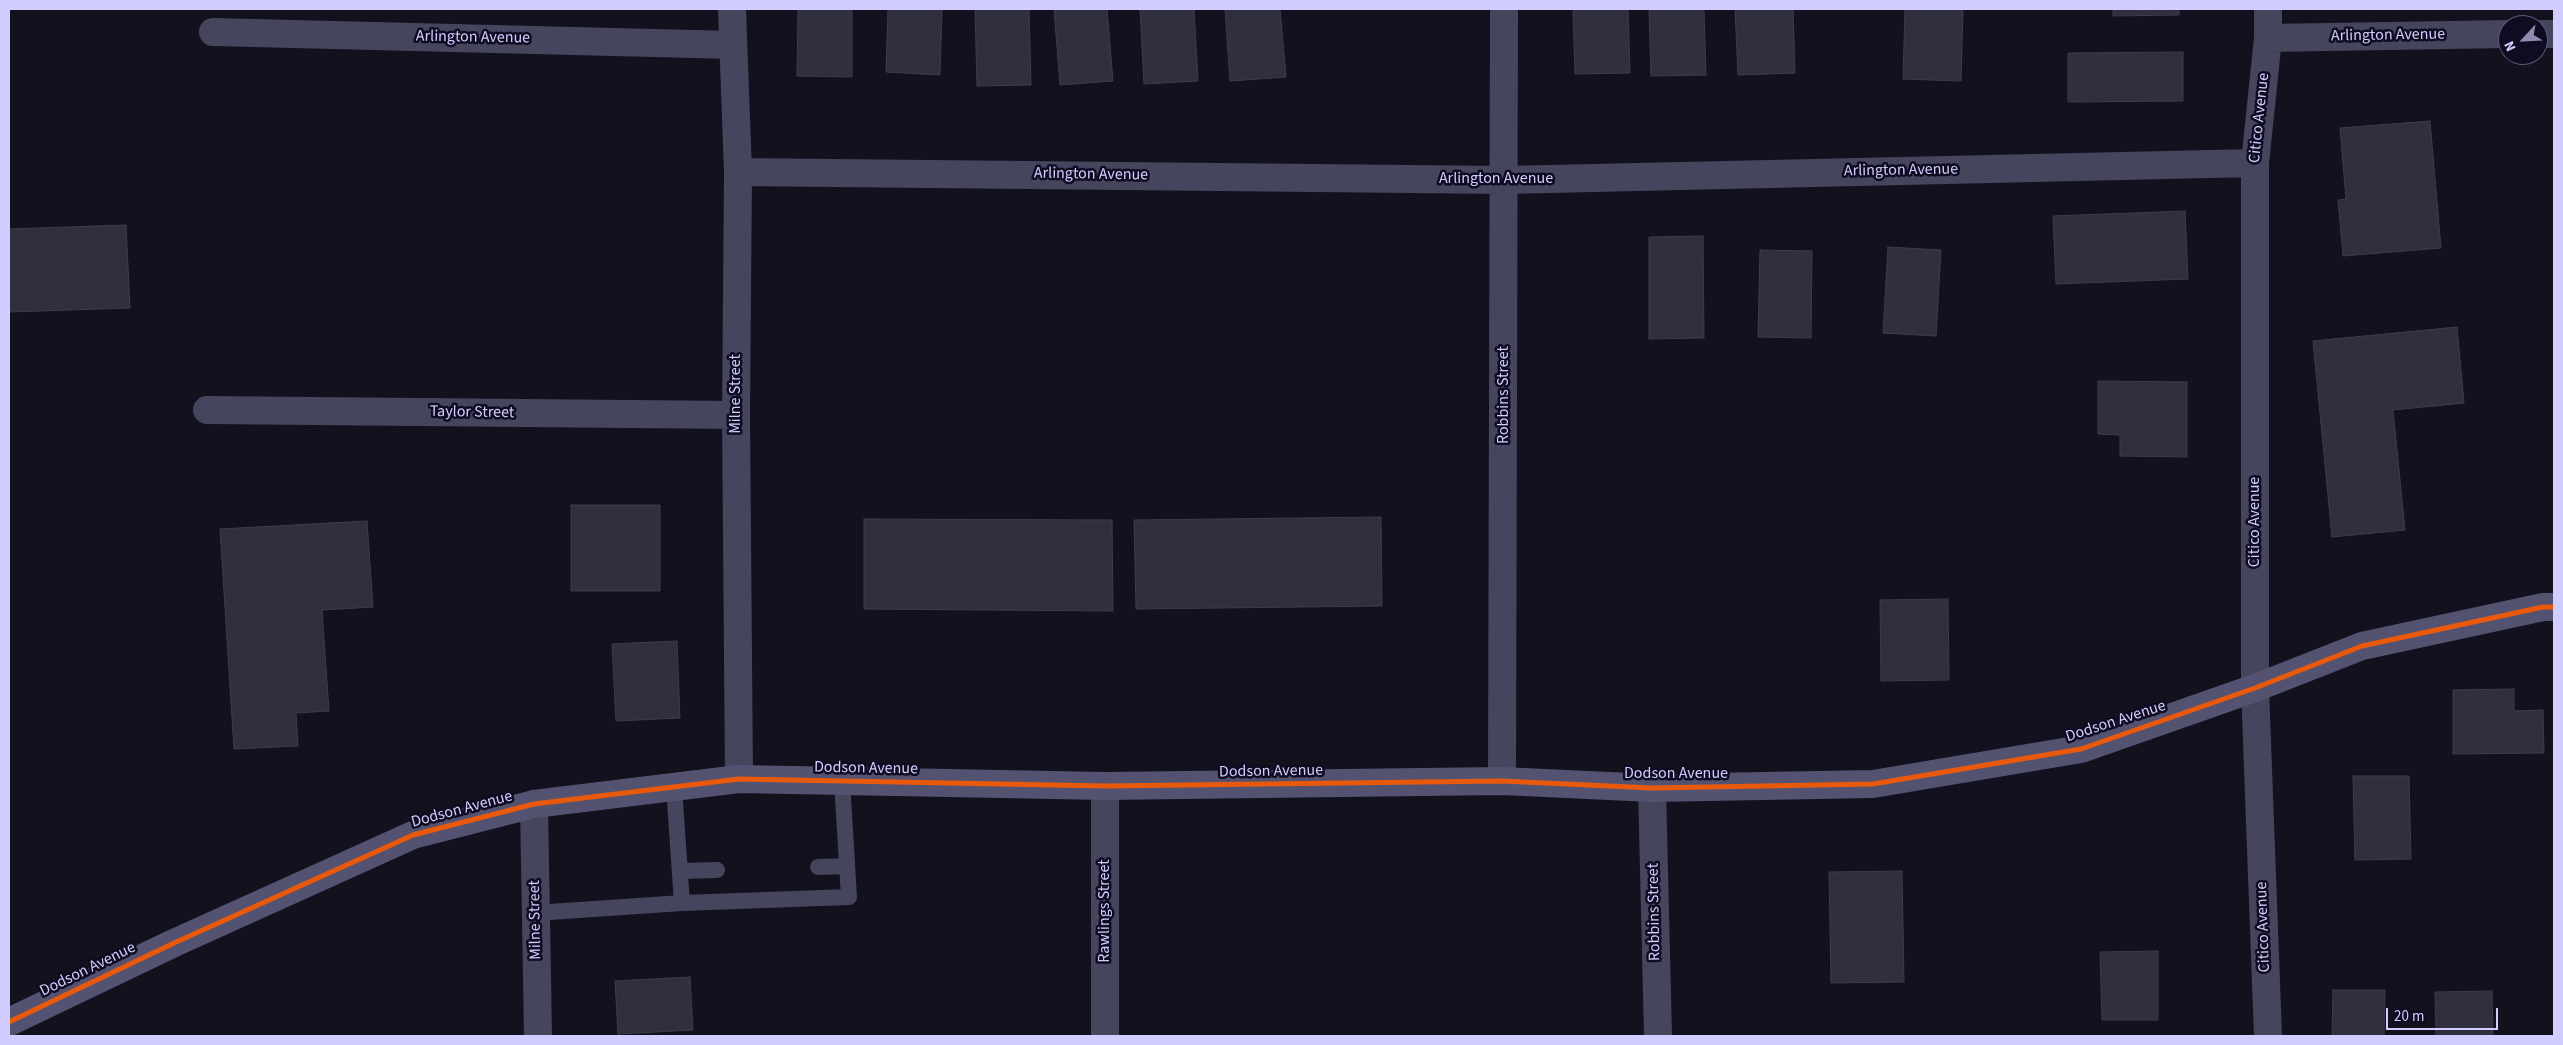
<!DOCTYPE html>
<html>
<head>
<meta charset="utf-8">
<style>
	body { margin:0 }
	#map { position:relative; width:2563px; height:1045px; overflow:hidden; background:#12111d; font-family:"Source Sans 3",sans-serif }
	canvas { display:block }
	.frame { position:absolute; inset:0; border:10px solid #d1cdff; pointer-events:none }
	.north { position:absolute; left:2498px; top:15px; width:50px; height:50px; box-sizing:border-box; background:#0f0c22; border:1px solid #5d597a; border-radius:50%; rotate:245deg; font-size:14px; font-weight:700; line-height:20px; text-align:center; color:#d1cdff }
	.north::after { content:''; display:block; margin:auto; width:18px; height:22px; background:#8e8bb0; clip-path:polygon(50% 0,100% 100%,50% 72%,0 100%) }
	.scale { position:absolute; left:2386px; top:1008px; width:112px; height:22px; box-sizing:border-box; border:2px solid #d1cdff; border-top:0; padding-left:6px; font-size:15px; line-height:18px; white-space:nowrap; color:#d1cdff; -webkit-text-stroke:4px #0f0c22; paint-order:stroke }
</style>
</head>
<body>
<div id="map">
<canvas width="2563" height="1045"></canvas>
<div class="frame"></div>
<div class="north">N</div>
<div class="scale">20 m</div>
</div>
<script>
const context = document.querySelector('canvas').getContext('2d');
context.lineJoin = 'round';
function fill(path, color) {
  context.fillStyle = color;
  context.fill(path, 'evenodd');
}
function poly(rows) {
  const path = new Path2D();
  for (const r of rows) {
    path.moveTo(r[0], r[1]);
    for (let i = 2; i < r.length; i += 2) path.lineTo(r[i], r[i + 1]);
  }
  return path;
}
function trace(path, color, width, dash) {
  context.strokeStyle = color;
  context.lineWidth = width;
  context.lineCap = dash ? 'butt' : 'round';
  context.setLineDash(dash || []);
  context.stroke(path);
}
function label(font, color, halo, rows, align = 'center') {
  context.font = font + ' "Source Sans 3",sans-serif';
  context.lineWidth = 5;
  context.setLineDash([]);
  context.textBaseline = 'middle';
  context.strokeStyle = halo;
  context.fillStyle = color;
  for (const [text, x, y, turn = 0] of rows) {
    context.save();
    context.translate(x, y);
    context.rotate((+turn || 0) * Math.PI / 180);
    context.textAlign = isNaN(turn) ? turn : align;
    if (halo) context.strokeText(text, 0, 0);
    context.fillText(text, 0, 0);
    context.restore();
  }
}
const building = poly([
	[798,9,852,9,852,77,797,76,798,9],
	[888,9,942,9,940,75,886,72,888,9],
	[975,9,1029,9,1031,85,977,86,975,9],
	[1054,9,1107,9,1113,81,1060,85,1054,9],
	[1140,9,1194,9,1198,81,1144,84,1140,9],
	[1225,9,1280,9,1286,77,1230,81,1225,9],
	[1573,9,1628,9,1630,73,1575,74,1573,9],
	[1649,9,1704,9,1706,75,1651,76,1649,9],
	[1735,9,1793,9,1795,73,1738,75,1735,9],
	[1905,9,1963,9,1961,81,1903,79,1905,9],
	[2113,9,2179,9,2179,15,2113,16,2113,9],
	[2183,52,2183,101,2068,102,2068,53,2183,52],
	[2430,121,2441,248,2343,256,2338,200,2346,199,2340,128,2430,121],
	[2185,211,2188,279,2056,284,2053,216,2185,211],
	[126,225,130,308,9,312,9,229,126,225],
	[1703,236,1704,338,1649,339,1649,237,1703,236],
	[1888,247,1941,250,1936,336,1883,333,1888,247],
	[1760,250,1812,251,1811,338,1758,337,1760,250],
	[2457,327,2464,403,2393,410,2405,530,2332,537,2313,341,2457,327],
	[2098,381,2187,382,2187,457,2120,456,2120,435,2098,434,2098,381],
	[571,505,660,505,660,591,571,591,571,505],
	[1381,517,1382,606,1136,609,1134,520,1381,517],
	[864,519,1112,520,1113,611,864,609,864,519],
	[367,521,373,607,322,610,329,711,296,713,298,746,234,749,220,529,367,521],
	[1948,599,1949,680,1881,681,1880,600,1948,599],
	[677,641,680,718,616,721,612,644,677,641],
	[2514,689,2514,711,2543,710,2544,753,2453,754,2453,690,2514,689],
	[2353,776,2409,776,2411,859,2355,860,2353,776],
	[1902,871,1904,982,1831,983,1829,872,1902,871],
	[2158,951,2158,1020,2102,1020,2100,952,2158,951],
	[690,977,693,1030,618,1034,615,981,690,977],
	[2333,990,2385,990,2384,1036,2332,1036,2333,990],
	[2492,991,2493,1036,2436,1036,2435,992,2492,991]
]);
const lane = poly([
	[818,867,847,866],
	[681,871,717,870],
	[682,903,849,897,842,781],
	[535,913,682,903,674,787]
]);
const street = poly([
	[732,9,738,172,736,415,739,779],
	[213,32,733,45],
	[2538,34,2554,34],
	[2268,38,2508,34],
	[738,172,1505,180,2255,163],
	[207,410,736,415],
	[1502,781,1504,9],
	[1105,786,1105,1036],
	[1652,788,1658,1036],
	[534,804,538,1036],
	[2268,1036,2255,688,2255,163,2268,38,2268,9]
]);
const secondary = poly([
	[9,1022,174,943,413,835,534,804,739,779,1105,786,1502,781,1652,788,1873,784,2081,749,2255,688,2362,646,2543,607,2554,607]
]);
const cycleway = poly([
	[9,1022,174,943,413,835,534,804,739,779,1105,786,1502,781,1652,788,1873,784,2081,749,2255,688,2362,646,2543,607,2554,607]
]);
const streetNames = [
	["Arlington Avenue",2388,36,-1],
	["Arlington Avenue",473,38,1],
	["Citico Avenue",2260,118,-84],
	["Arlington Avenue",1901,171,-1],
	["Arlington Avenue",1091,175,1],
	["Arlington Avenue",1496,179],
	["Milne Street",736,394,-90],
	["Robbins Street",1504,395,-90],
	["Taylor Street",472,413,1],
	["Citico Avenue",2255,522,-90],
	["Dodson Avenue",2116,722,-18],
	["Dodson Avenue",866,769,1],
	["Dodson Avenue",1271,772,-1],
	["Dodson Avenue",1676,774],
	["Dodson Avenue",462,810,-15],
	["Rawlings Street",1105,911,-90],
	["Robbins Street",1655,912,-91],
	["Milne Street",536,920,-91],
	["Citico Avenue",2264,927,-92],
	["Dodson Avenue",88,970,-26]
];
fill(building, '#302f3f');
trace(building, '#3e3b51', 1);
trace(lane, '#45455e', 16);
trace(street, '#45455e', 28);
trace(secondary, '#535271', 28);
trace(cycleway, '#e8590c', 5);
label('16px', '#d1cdff', '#0f0c22', streetNames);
</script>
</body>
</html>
